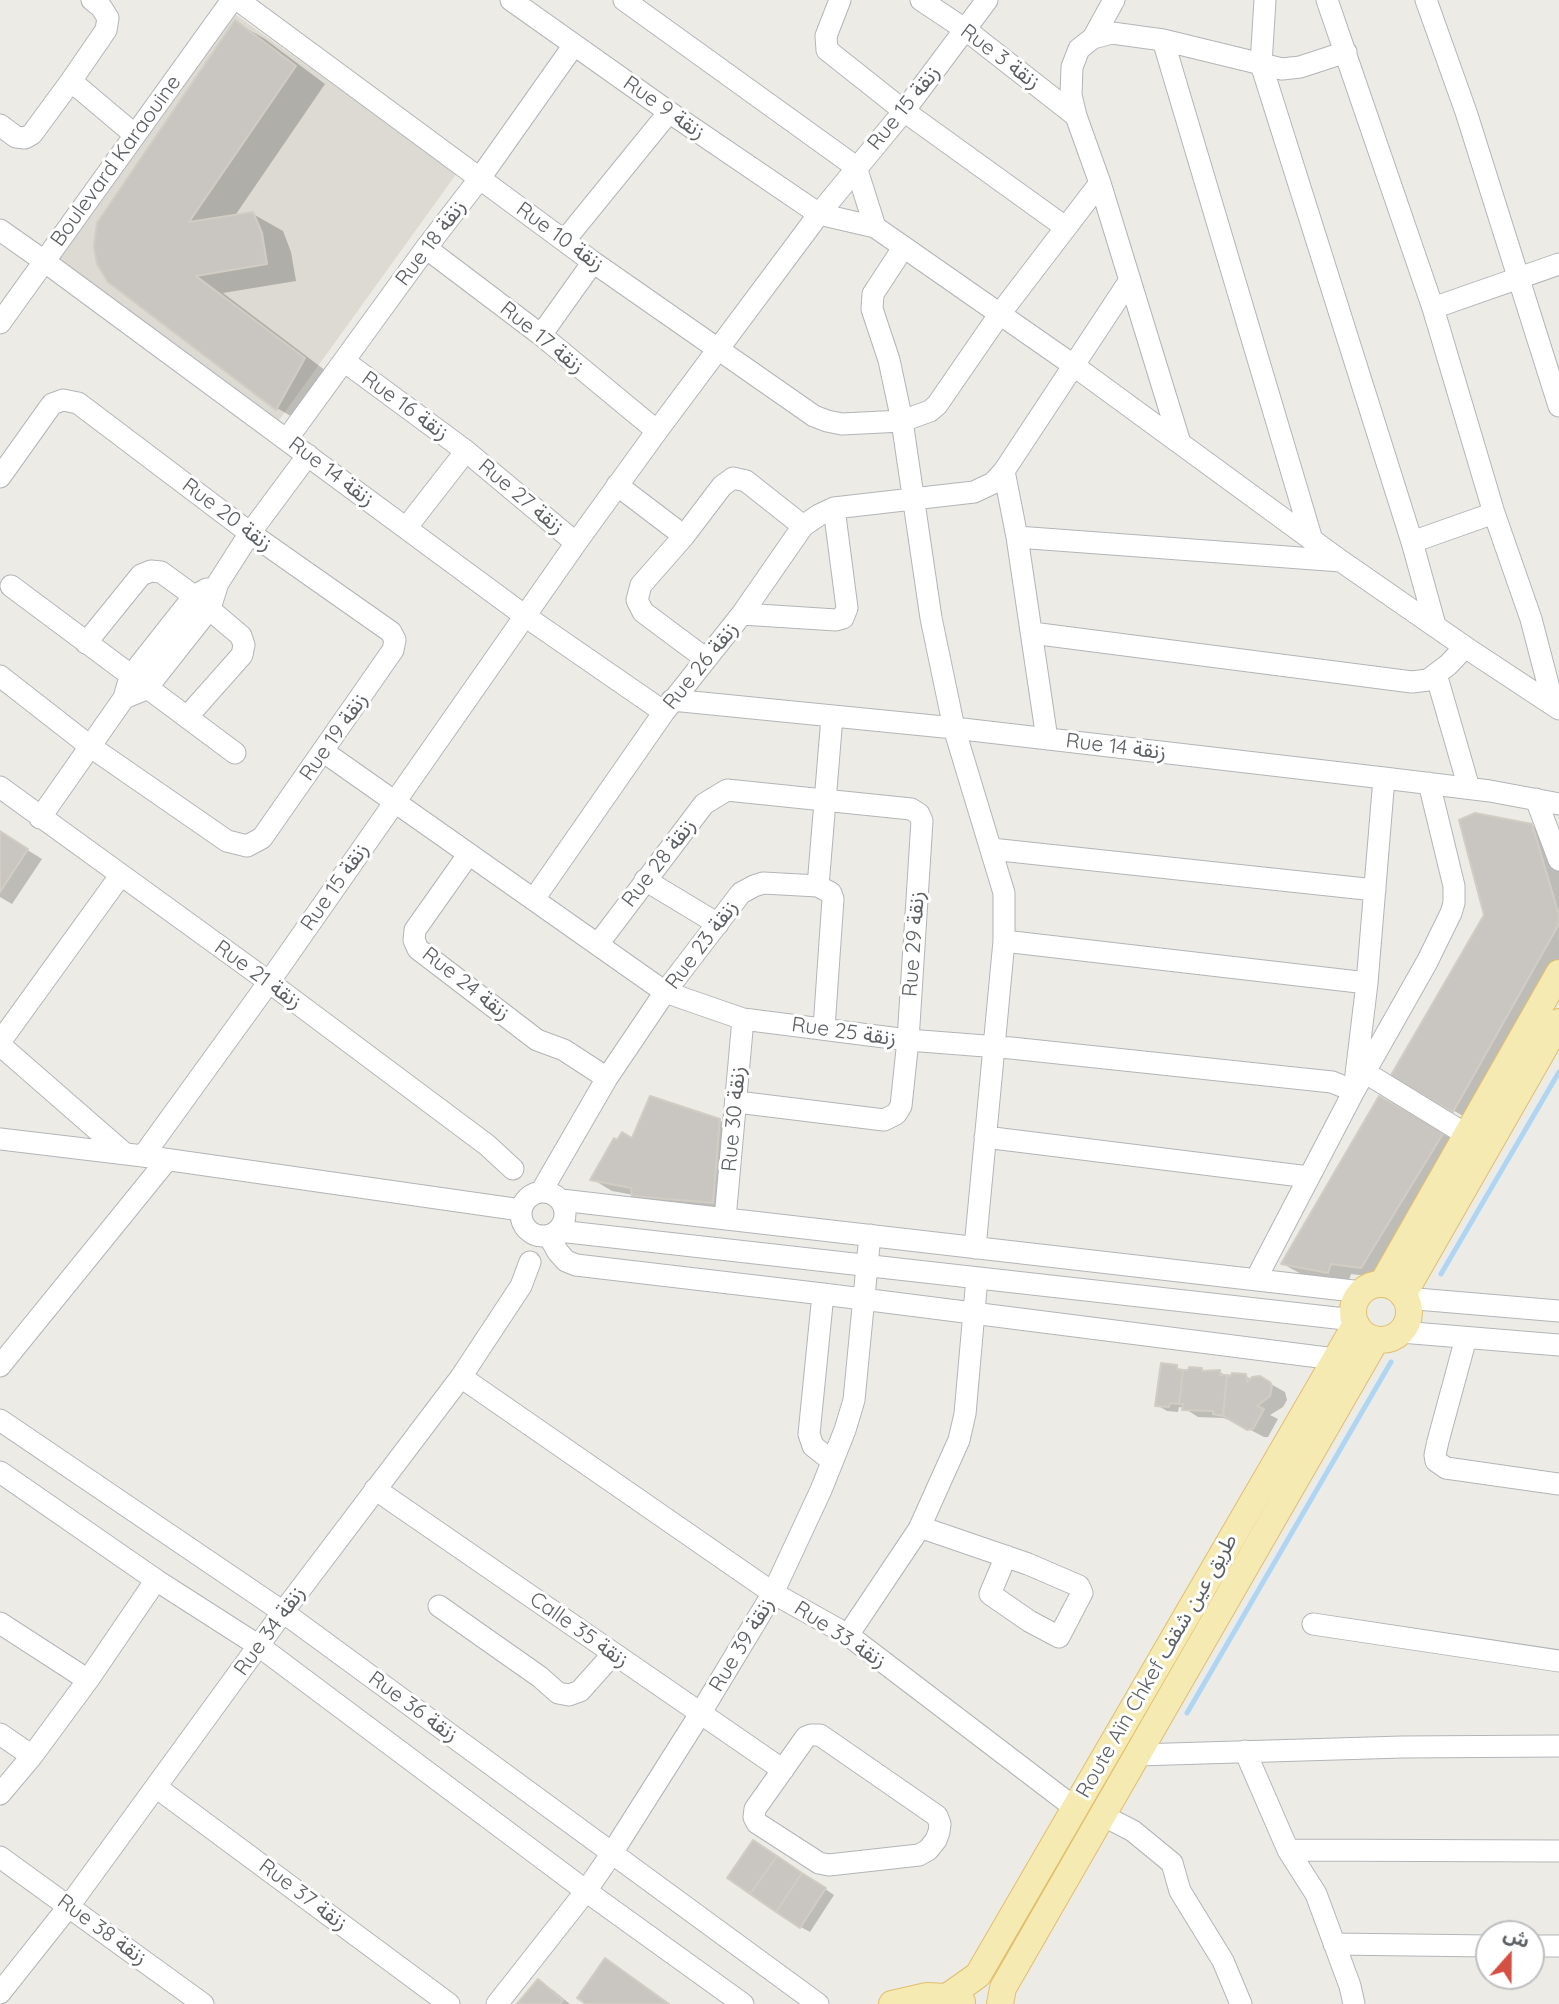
<!DOCTYPE html>
<html>
<head>
<meta charset="utf-8">
<style>
	body { margin:0 }
	#map { position:relative; width:1559px; height:2004px; overflow:hidden; background:#edebe5; font-family:Quicksand,"Noto Sans Arabic",sans-serif }
	canvas { display:block }
	.north { position:absolute; left:1475px; top:1920px; width:70px; height:70px; box-sizing:border-box; background:#fff; border:2px solid #bebfc1; border-radius:50%; rotate:21deg; font-size:19px; font-weight:700; line-height:28px; text-align:center; color:#5d6063 }
	.north::after { content:''; display:block; margin:auto; width:24px; height:32px; background:#d44f44; clip-path:polygon(50% 0,100% 100%,50% 72%,0 100%) }
</style>
</head>
<body>
<div id="map">
<canvas width="1559" height="2004"></canvas>
<div class="north">ش</div>
</div>
<script>
const context = document.querySelector('canvas').getContext('2d');
context.lineJoin = 'round';
function fill(path, color) {
  context.fillStyle = color;
  context.fill(path, 'evenodd');
}
function poly(rows) {
  const path = new Path2D();
  for (const r of rows) {
    if (r.length === 3) {
      path.moveTo(r[0] + r[2], r[1]);
      path.arc(r[0], r[1], r[2], 0, 2 * Math.PI);
      continue;
    }
    path.moveTo(r[0], r[1]);
    for (let i = 2; i < r.length; i += 2) path.lineTo(r[i], r[i + 1]);
  }
  return path;
}
function trace(path, color, width, dash) {
  context.strokeStyle = color;
  context.lineWidth = width;
  context.lineCap = dash ? 'butt' : 'round';
  context.setLineDash(dash || []);
  context.stroke(path);
}
function label(font, color, halo, rows, align = 'center') {
  context.font = font + ' Quicksand,"Noto Sans Arabic",sans-serif';
  context.lineWidth = 6;
  context.setLineDash([]);
  context.textBaseline = 'middle';
  context.strokeStyle = halo;
  context.fillStyle = color;
  for (const [text, x, y, turn = 0] of rows) {
    context.save();
    context.translate(x, y);
    context.rotate((+turn || 0) * Math.PI / 180);
    context.textAlign = isNaN(turn) ? turn : align;
    if (halo) context.strokeText(text, 0, 0);
    context.fillText(text, 0, 0);
    context.restore();
  }
}
const education = poly([
	[232,12,457,173,277,423,52,262]
]);
const shadow = poly([
	[236,22,265,39,325,84,234,217,253,214,283,231,291,252,296,281,223,293,334,377,306,425,277,408,109,281],
	[1531,825,1551,837,1559,863,1559,971,1474,1122,1392,1076,1486,915],
	[0,833,42,859,12,904,0,897],
	[1380,1098,1463,1145,1382,1278,1351,1274,1348,1283,1303,1275,1283,1264],
	[719,1120,739,1132,733,1213,654,1207,634,1195,612,1191,592,1179,633,1141],
	[1176,1367,1184,1371,1202,1370,1207,1373,1220,1372,1228,1377,1246,1376,1252,1380,1260,1378,1285,1392,1287,1400,1283,1407,1270,1415,1278,1419,1268,1437,1264,1437,1239,1424,1223,1418,1198,1417,1184,1408,1179,1407,1178,1412,1167,1411,1157,1405],
	[763,1847,834,1895,810,1932,801,1927],
	[605,1961,625,1972,670,2004,588,2004],
	[538,1982,553,1990,570,2004,520,2004]
]);
const stream = poly([
	[1441,1274,1559,1072],
	[1187,1713,1391,1362]
]);
const building = poly([
	[235,20,296,66,189,222,253,212,262,233,267,264,196,276,305,358,276,410,108,282,97,264,94,246,97,223,235,20],
	[1475,813,1532,824,1559,915,1559,924,1453,1112,1390,1077,1484,915,1459,820,1475,813],
	[0,831,28,849,0,892,0,831],
	[650,1096,720,1119,713,1203,632,1196,631,1188,590,1180,614,1138,617,1140,622,1132,632,1138,650,1096],
	[1379,1096,1444,1132,1361,1268,1331,1264,1328,1273,1281,1264,1379,1096],
	[1161,1363,1177,1365,1177,1369,1183,1370,1179,1404,1170,1403,1169,1407,1155,1406,1161,1363],
	[1189,1367,1202,1368,1202,1371,1220,1370,1220,1375,1227,1375,1223,1416,1213,1414,1213,1411,1182,1410,1183,1404,1179,1404,1183,1370,1188,1370,1189,1367],
	[1232,1373,1246,1374,1247,1382,1252,1377,1260,1376,1270,1382,1272,1386,1270,1396,1257,1406,1264,1409,1253,1429,1247,1430,1223,1416,1227,1375,1231,1376,1232,1373],
	[753,1840,777,1856,750,1894,727,1878,753,1840],
	[777,1856,802,1873,776,1912,750,1894,777,1856],
	[802,1873,826,1888,800,1928,776,1912,802,1873],
	[605,1958,669,2004,586,2004,577,1998,605,1958],
	[538,1979,563,2000,560,2004,517,2004,538,1979]
]);
const minor = poly([
	[238,0,593,262,814,416,827,421,842,424,902,421,930,411,937,405,999,315,1100,183],
	[511,0,669,112,819,214,875,227,1073,365,1341,561,1465,647,1559,709],
	[624,0,856,167,875,227],
	[840,0,826,36,827,50,904,111,1065,227],
	[921,0,966,30,1076,116],
	[1265,0,1261,64,1412,542,1435,625],
	[1327,0,1433,308,1494,513,1531,619,1553,703],
	[1426,0,1466,112,1559,406],
	[1093,38,1114,0],
	[1163,40,1312,540],
	[71,81,135,135],
	[0,125,16,137,25,138,32,134,71,81,106,30,108,18,101,7,92,0],
	[0,230,44,261,525,616,664,712],
	[565,240,669,112],
	[426,248,541,335,657,431],
	[903,248,873,294,872,309,889,360,902,421,931,618,954,728,1004,893,1004,941,975,1248],
	[1433,308,1559,264],
	[0,323,232,0],
	[541,335,593,262],
	[344,361,466,451,576,543],
	[287,439,426,248,480,178,574,45],
	[1180,443,1100,183,1076,116,1071,95,1072,67,1079,49,1093,38,1112,33,1163,40,1282,69,1300,67,1346,52],
	[1004,471,1017,537,1047,739],
	[0,477,52,404,63,400,78,403,250,533,391,632,395,640,393,650,262,838,247,846,227,841,91,747,0,676],
	[617,485,684,536],
	[406,528,466,451],
	[1017,537,1341,561],
	[1412,542,1494,513],
	[11,586,235,753],
	[742,614,836,620,843,618,847,608,834,508],
	[1032,633,1412,682,1428,680,1448,665,1465,647],
	[86,643,141,575,151,571,161,572,194,596,241,636,244,645,242,655,187,717],
	[706,659,643,612,637,600,641,585,684,536,722,486,733,478,746,481,803,526],
	[1436,674,1469,788],
	[124,698,146,689,210,608,218,583,250,533,308,455],
	[672,700,954,728,1384,778,1490,791,1559,804],
	[324,752,665,992,743,1019,908,1040,1011,1048,1332,1082,1354,1091,1367,983,1384,778],
	[0,787,269,982,487,1145,513,1169],
	[1536,799,1559,860],
	[40,818,124,698,130,677,194,596,207,589],
	[991,849,1375,890],
	[468,855,415,930,414,940,418,949,537,1040,564,1050,607,1078],
	[645,880,718,924],
	[818,886,832,717],
	[534,899,664,712,742,614,803,526,819,515,834,508,974,492,993,483,1004,471,1130,280],
	[1004,941,1367,983],
	[598,944,704,804,727,790,911,809,919,814,922,821,908,1040,901,1106,896,1114,884,1120,737,1102],
	[0,1042,120,876],
	[0,1045,125,1154],
	[1366,1073,1467,1135],
	[985,1137,1309,1177],
	[0,1139,143,1156,521,1210],
	[143,1156,269,982,576,543,657,431,819,214,904,111,987,0],
	[543,1214,22],
	[541,1192,607,1078,665,992,741,893,754,886,763,883,818,886,831,893,833,899,824,1028],
	[561,1200,1362,1292],
	[725,1219,743,1019],
	[559,1231,1354,1320],
	[549,1236,558,1252,566,1261,576,1265,823,1294,809,1434,813,1446,832,1461],
	[1256,1279,1354,1091,1427,962,1451,913,1454,903,1454,886,1429,783],
	[823,1294,1335,1359],
	[1405,1298,1559,1311],
	[1401,1332,1559,1345],
	[1466,1338,1438,1441,1435,1455,1436,1461,1446,1468,1559,1484],
	[0,1366,167,1160],
	[461,1377,773,1593,848,1635,1075,1808],
	[0,1420,283,1612,818,2004],
	[0,1472,156,1580,259,1646,586,1891,743,2004],
	[375,1489,783,1770],
	[920,1527,1028,1564,1079,1586,1082,1593,1059,1637,1029,1621,990,1594,1006,1556],
	[439,1606,540,1677,558,1693,569,1695,580,1691,613,1654],
	[0,1623,88,1680],
	[1313,1624,1559,1661],
	[848,1635,919,1529,959,1440,965,1414,977,1278],
	[0,1734,32,1756],
	[811,1735,820,1735,937,1816,940,1824,939,1832,936,1840,928,1850,919,1855,829,1865,819,1863,757,1823,754,1817,755,1809,806,1737,811,1735],
	[1245,1751,1288,1850,1316,1894,1350,1986,1354,2004],
	[1137,1755,1402,1747,1559,1746],
	[156,1787,449,2004],
	[0,1794,32,1756,88,1680,156,1580],
	[1102,1815,1133,1831,1172,1863,1180,1891,1223,1961,1241,2004],
	[1288,1850,1559,1851],
	[0,1857,203,2004],
	[1334,1944,1489,1946],
	[1531,1946,1559,1946],
	[0,1993,69,1906,283,1612,461,1377,521,1286,530,1262],
	[497,2004,586,1891,612,1853,700,1714,773,1593,821,1490,845,1430,854,1400,870,1235]
]);
const major = poly([
	[1382,1284,1559,973],
	[1381,1312,28],
	[1403,1295,1559,1022],
	[947,1997,978,1975,1356,1324],
	[892,2004,927,1996,947,1997,962,2002],
	[1000,2004,1003,1988,1376,1340]
]);
const streetNames = [
	["Rue 3 زنقة",1000,57,37],
	["Rue 9 زنقة",664,108,35],
	["Rue 15 زنقة",904,108,-51],
	["Boulevard Karaouine",116,161,-54],
	["Rue 10 زنقة",560,237,36],
	["Rue 18 زنقة",431,243,-53],
	["Rue 17 زنقة",542,338,39],
	["Rue 16 زنقة",405,406,36],
	["Rue 14 زنقة",331,472,37],
	["Rue 27 زنقة",521,497,40],
	["Rue 20 زنقة",227,515,37],
	["Rue 26 زنقة",701,666,-51],
	["Rue 19 زنقة",334,737,-55],
	["Rue 14 زنقة",1116,747,7],
	["Rue 28 زنقة",659,863,-52],
	["Rue 15 زنقة",335,887,-55],
	["Rue 29 زنقة",914,944,-86],
	["Rue 23 زنقة",702,945,-53],
	["Rue 21 زنقة",258,975,36],
	["Rue 24 زنقة",466,984,38],
	["Rue 25 زنقة",844,1032,8],
	["Rue 30 زنقة",734,1119,-85],
	["Calle 35 زنقة",579,1630,35],
	["Rue 34 زنقة",270,1631,-54],
	["Rue 33 زنقة",840,1635,33],
	["Rue 39 زنقة",742,1645,-59],
	["Route Aïn Chkef طريق عين شقف",1157,1666,-60],
	["Rue 36 زنقة",413,1707,36],
	["Rue 37 زنقة",303,1895,37],
	["Rue 38 زنقة",102,1930,36]
];
fill(education, '#dddad3');
fill(shadow, '#0003');
trace(stream, '#aed6f4', 5);
fill(building, '#c9c6c1');
trace(building, '#d1cdc4', 2);
trace(minor, '#b2b5b8', 23);
trace(major, '#e0bf6b', 28);
trace(minor, '#fff', 21);
trace(major, '#f5eab2', 26);
label('21px', '#5d6063', '#fff', streetNames);
</script>
</body>
</html>
